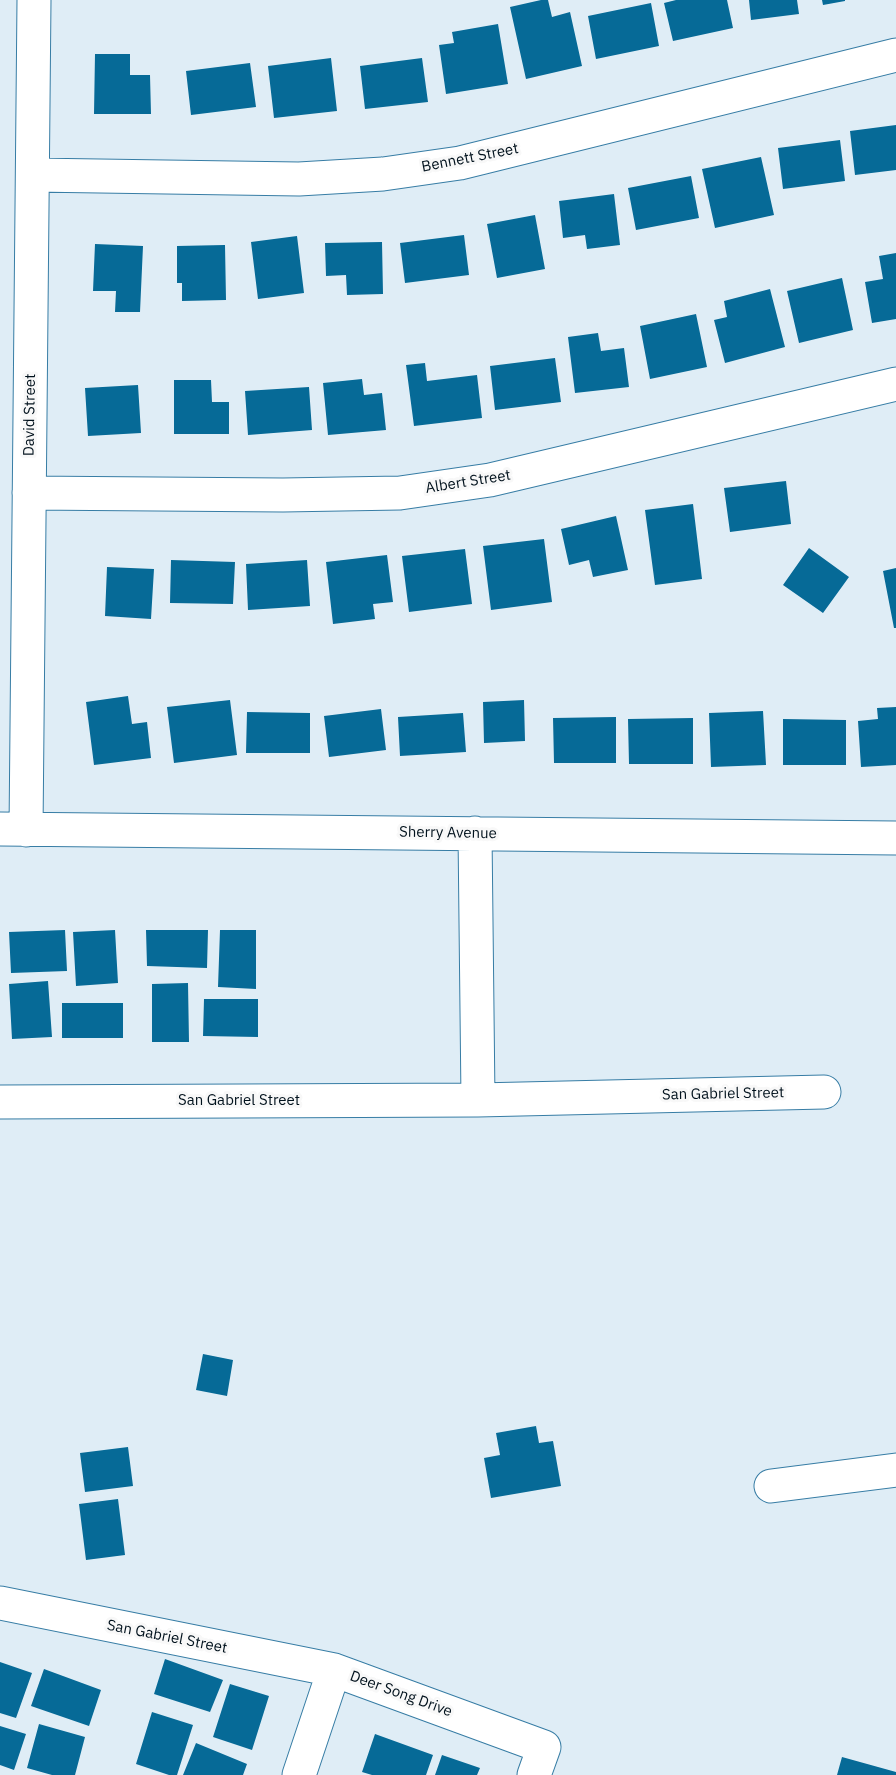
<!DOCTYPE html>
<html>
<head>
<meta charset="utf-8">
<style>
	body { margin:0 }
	canvas { display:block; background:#dfedf6 }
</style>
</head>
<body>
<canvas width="896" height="1775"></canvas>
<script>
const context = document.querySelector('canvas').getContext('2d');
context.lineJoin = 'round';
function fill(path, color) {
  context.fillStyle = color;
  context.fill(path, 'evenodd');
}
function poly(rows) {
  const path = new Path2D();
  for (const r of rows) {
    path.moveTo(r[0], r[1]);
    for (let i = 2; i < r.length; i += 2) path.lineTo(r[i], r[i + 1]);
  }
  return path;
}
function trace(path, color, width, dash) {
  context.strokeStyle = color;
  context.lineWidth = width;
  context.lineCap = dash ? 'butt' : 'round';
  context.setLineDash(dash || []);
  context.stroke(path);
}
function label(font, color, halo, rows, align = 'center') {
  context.font = font + ' "IBM Plex Sans",sans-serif';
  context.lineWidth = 6;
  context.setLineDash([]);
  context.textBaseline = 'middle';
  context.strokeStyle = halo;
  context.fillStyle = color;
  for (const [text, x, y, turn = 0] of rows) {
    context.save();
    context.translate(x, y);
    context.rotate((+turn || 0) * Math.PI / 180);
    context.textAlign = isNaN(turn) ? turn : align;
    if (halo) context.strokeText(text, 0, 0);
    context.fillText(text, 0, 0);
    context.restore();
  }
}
const building = poly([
	[541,0,548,0,552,17,570,12,582,66,526,79,510,7],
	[676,0,727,0,733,28,673,41,664,3],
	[749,0,797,0,799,14,751,20],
	[822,0,845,0,845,1,823,5],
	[651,3,659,46,596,59,588,16],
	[498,24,508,84,446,94,439,45,454,43,452,32],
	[95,54,130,54,130,75,150,75,151,114,94,114],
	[331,58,337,111,274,118,268,66],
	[422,58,428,102,365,109,360,66],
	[250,63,256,107,191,115,186,71],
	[896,125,896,170,855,175,850,131],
	[840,140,845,181,783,189,778,148],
	[761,157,774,215,715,228,702,169],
	[691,176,699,218,636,230,628,188],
	[614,194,620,245,587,249,585,235,563,238,559,201],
	[535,215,545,269,497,278,487,224],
	[464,235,469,275,405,283,400,243],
	[297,236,304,293,258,299,251,242],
	[382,242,383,294,347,295,346,275,326,276,325,243],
	[95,244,143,246,140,312,115,312,116,291,93,291],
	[225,245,226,300,182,301,182,283,177,283,177,246],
	[896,253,896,319,872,323,865,282,883,279,879,256],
	[842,278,853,330,799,343,787,291],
	[770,289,785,347,725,363,714,320,727,317,724,301],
	[696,314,707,367,650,379,640,326],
	[598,333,601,351,624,348,629,387,575,393,568,337],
	[555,358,561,402,495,410,490,366],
	[425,363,427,381,477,375,482,418,414,426,406,365],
	[362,379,364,395,382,393,386,430,328,435,323,383],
	[174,380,211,380,212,402,229,402,229,434,174,434],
	[138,385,141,433,88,436,85,388],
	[309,387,312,430,248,435,245,391],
	[786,481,791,524,730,532,724,488],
	[693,504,702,579,655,585,645,510],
	[616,516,628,570,593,577,589,560,569,565,561,529],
	[544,539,552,602,491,610,483,546],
	[809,548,849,577,823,613,783,585],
	[465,549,472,604,409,612,402,556],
	[387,555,393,602,373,604,375,619,333,624,326,562],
	[171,560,235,562,233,604,170,603],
	[307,560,310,606,248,610,246,564],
	[107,567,154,569,151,619,105,616],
	[896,568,896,628,894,628,883,571],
	[128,696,132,724,147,722,151,758,94,765,86,702],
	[230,700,237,755,174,763,167,707],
	[524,700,525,741,484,743,483,702],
	[896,707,896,765,861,767,858,721,878,719,877,708],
	[381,709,386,750,329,757,324,716],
	[763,711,766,765,711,767,709,713],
	[247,712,310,713,310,753,246,753],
	[463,713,466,752,400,756,398,717],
	[616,717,616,763,554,763,553,718],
	[693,718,693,764,629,764,628,719],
	[783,719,846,720,846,765,783,765],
	[65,930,67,971,11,973,9,932],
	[115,930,118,983,76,986,73,932],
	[146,930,208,930,207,968,147,966],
	[220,930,256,930,256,989,218,987],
	[48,981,52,1037,12,1039,9,984],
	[188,983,189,1042,152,1042,152,984],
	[204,999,258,999,258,1037,203,1036],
	[62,1003,123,1003,123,1038,62,1038],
	[203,1354,233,1360,227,1396,196,1390],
	[536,1426,539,1443,553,1441,561,1486,491,1498,484,1458,500,1455,496,1433],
	[128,1447,133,1486,85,1492,80,1453],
	[118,1499,125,1555,86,1560,79,1504],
	[165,1659,223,1680,210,1712,154,1694],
	[0,1662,32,1673,16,1718,0,1713],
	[44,1669,101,1690,89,1726,31,1706],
	[230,1684,269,1696,252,1750,213,1737],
	[152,1712,193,1725,177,1775,169,1775,136,1764],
	[39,1724,85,1737,75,1775,52,1775,27,1768],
	[0,1726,26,1734,14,1770,0,1765],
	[375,1734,433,1755,426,1775,372,1775,362,1772],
	[196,1743,247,1764,243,1775,183,1775],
	[442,1755,480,1768,477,1775,435,1775],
	[842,1757,896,1772,896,1775,837,1775]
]);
const minor = poly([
	[33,175,299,179,383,174,460,163,896,55],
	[29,493,283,495,400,493,490,480,896,384],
	[0,829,896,838],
	[26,830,34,0],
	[475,833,478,1100],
	[0,1102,478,1100,824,1092],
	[771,1486,896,1470],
	[0,1603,334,1670,544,1747,534,1775],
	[299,1775,334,1670]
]);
const streetNames = [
	["Bennett Street",470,158,-11],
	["David Street",30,415,-89],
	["Albert Street",468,482,-9],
	["Sherry Avenue",448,833,1],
	["San Gabriel Street",723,1094,-1],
	["San Gabriel Street",239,1101],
	["San Gabriel Street",167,1637,11],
	["Deer Song Drive",401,1694,20]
];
fill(building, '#066a97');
trace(minor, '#377da5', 35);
trace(minor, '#fff', 33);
label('15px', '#00111c', '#f8f8f8', streetNames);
</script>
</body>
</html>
